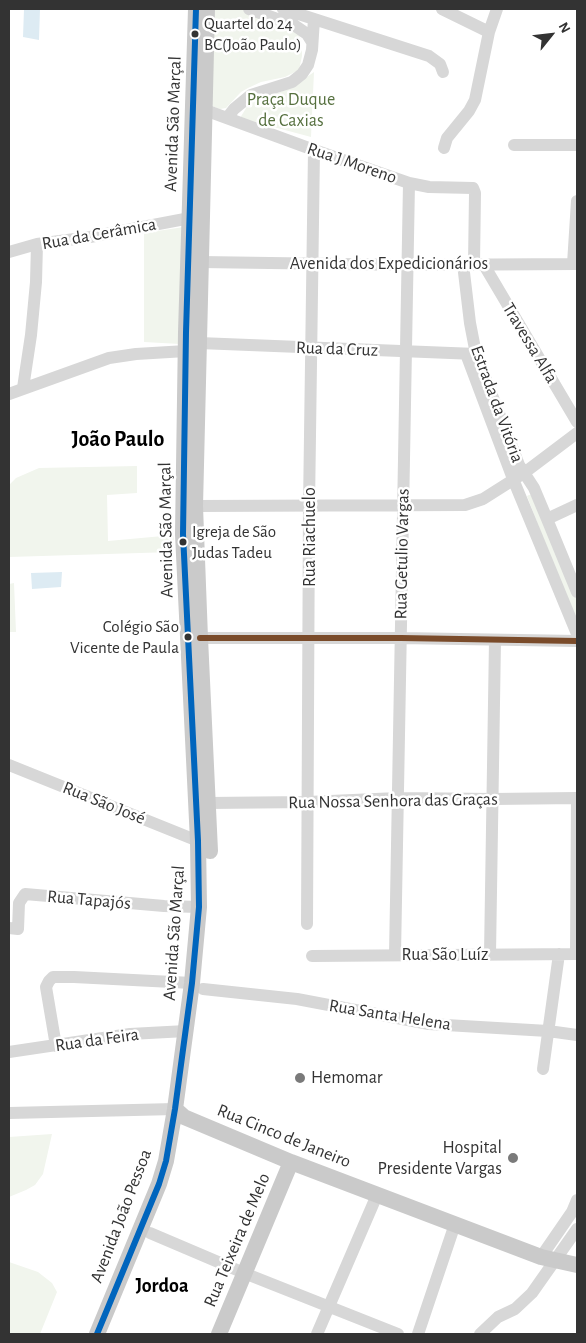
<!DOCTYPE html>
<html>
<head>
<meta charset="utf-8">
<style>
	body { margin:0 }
	#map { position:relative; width:586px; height:1343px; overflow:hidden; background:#fff; font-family:"Alegreya Sans",sans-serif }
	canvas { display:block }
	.frame { position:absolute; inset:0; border:10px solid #333; pointer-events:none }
	.north { position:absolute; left:526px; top:10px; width:50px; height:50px; -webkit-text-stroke:4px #fff; paint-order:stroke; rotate:61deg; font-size:14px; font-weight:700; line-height:20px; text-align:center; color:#333 }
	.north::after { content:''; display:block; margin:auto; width:18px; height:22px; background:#333; clip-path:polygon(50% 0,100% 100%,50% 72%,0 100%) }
</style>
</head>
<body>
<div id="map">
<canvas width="586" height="1343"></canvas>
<div class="frame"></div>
<div class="north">N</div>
</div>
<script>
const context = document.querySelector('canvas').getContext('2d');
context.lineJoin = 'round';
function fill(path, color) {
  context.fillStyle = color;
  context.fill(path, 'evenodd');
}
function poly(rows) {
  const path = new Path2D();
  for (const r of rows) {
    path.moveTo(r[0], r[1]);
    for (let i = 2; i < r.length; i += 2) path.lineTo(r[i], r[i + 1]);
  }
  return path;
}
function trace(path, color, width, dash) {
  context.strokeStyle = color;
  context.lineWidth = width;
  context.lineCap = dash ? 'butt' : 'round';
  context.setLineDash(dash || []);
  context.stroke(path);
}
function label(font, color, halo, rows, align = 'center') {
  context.font = font + ' "Alegreya Sans",sans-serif';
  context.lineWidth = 5;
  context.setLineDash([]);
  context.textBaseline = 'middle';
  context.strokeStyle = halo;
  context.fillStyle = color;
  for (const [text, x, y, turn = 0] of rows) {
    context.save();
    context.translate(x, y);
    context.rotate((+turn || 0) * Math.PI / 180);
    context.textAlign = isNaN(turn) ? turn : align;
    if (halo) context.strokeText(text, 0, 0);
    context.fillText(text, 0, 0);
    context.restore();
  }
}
const green = poly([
	[212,9,242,9,250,15,298,33,302,42,302,56,299,70,285,77,261,82,248,88,241,92,226,108,220,109,214,107,211,104],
	[314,72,311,137,240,118,248,105,262,96,278,93,294,86],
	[184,227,180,344,144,342,144,233],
	[137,466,137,493,107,495,108,541,174,535,173,552,9,557,9,485,16,478,39,468],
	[529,495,531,495,548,528,577,601,577,626,527,496],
	[14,583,16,632,9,632,9,584],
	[52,1134,43,1174,35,1185,26,1190,9,1197,9,1137],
	[9,1262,38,1272,52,1283,57,1292,40,1334,9,1334]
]);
const water = poly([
	[24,9,40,9,39,40,23,37],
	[62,572,61,587,32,589,31,573]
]);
const minor = poly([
	[249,9,294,25,307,34,312,42],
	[283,9,429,56,440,64,443,72],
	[442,9,489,32],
	[205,110,314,150,409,183,429,187,473,188,475,193,474,264],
	[227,118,234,109,251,95,292,82,302,74,308,65,312,50,314,19],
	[514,145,577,145],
	[444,148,447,138,469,111,475,100,489,32,497,9],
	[9,252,37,244,90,237,190,218],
	[201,262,408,265,577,264],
	[463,264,470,323,476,354,519,465,534,488,547,519,577,592],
	[573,264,577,201],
	[484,265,577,422],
	[466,354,513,479,577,634],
	[23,388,31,335,36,282,37,244],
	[9,394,109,358,136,354,186,351,199,343,476,354],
	[195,506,465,505,483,499,524,473,577,433],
	[547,519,577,505],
	[200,638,401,638,577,641],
	[9,765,198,841],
	[208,803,308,802,398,798,493,799,577,798,576,954],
	[307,924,309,506,314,150],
	[9,928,18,929,19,903,25,894,164,906,199,907],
	[490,954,495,640],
	[395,955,409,183],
	[312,956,577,954],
	[203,989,297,999,429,1024,548,1031,577,1035],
	[56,1046,46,987,49,981,53,977,74,977,192,983],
	[9,1052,130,1034,186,1031],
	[543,1069,559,954],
	[9,1113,175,1109],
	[150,1233,244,1273,398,1334],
	[541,1257,572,1212,577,1200],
	[317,1334,377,1195],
	[418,1334,455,1224],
	[480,1334,498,1317,515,1309,532,1293,577,1229]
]);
const major = poly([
	[207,9,195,506,200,638,210,851],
	[175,1109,184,1117,291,1162,541,1257,577,1265],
	[97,1334,159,1184,166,1161,175,1109,192,983,199,907,198,841,183,534,186,332,196,9],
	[219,1334,291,1162]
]);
const bus1 = poly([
	[97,1334,159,1184,166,1161,175,1109,192,983,199,907,198,841,183,534,186,332,196,9]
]);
const bus2 = poly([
	[200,638,401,638,577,641]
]);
const markers = [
	[195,34,4.5,"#333"],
	[183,542,4.5,"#333"],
	[188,637,4.5,"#333"],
	[300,1078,6,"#7a7a7a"],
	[513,1158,6,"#7a7a7a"]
];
const busNames = [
	["Quartel do 24",204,24],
	["BC(João Paulo)",204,45],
	["Igreja de São",192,532],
	["Judas Tadeu",192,553],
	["Colégio São",179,627,"right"],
	["Vicente de Paula",179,648,"right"]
];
const parkNames = [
	["Praça Duque",291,100],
	["de Caxias",291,121]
];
const streetNames = [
	["Avenida São Marçal",173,124,-88],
	["Rua J Moreno",352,163,19],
	["Rua da Cerâmica",99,234,-10],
	["Avenida dos Expedicionários",389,264],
	["Travessa Alfa",530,343,59],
	["Rua da Cruz",337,349,2],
	["Estrada da Vitória",497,404,70],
	["Avenida São Marçal",166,530,-91],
	["Rua Riachuelo",310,537,-90],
	["Rua Getulio Vargas",402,554,-89],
	["Rua Nossa Senhora das Graças",393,801,-1],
	["Rua São José",104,803,22],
	["Rua Tapajós",89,900,5],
	["Avenida São Marçal",174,933,-86],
	["Rua São Luíz",445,955],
	["Rua Santa Helena",390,1015,9],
	["Rua da Feira",97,1040,-8],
	["Rua Cinco de Janeiro",284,1136,22],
	["Avenida João Pessoa",121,1216,-69],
	["Rua Teixeira de Melo",237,1240,-67]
];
const poiNames = [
	["Hemomar",311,1078],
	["Hospital",502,1148,"right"],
	["Presidente Vargas",502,1169,"right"]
];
const quarterNames = [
	["Jordoa",162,1286]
];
const districtNames = [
	["João Paulo",118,439]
];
fill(green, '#f1f5ed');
fill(water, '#ddebf3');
trace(minor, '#d7d7d7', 12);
trace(major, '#cacaca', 16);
trace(bus1, '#0065bd', 6);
trace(bus2, '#7a4b2a', 6);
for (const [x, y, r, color] of markers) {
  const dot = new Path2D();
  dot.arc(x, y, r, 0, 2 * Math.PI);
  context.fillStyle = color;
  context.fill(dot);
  trace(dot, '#fff', 2);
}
label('17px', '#333', '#fff', busNames, 'left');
label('18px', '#56703f', '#fff', parkNames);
label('18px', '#333', '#fff', streetNames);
label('18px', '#333', '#fff', poiNames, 'left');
label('bold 20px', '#000', '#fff', quarterNames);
label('bold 22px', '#000', '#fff', districtNames);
</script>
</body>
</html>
